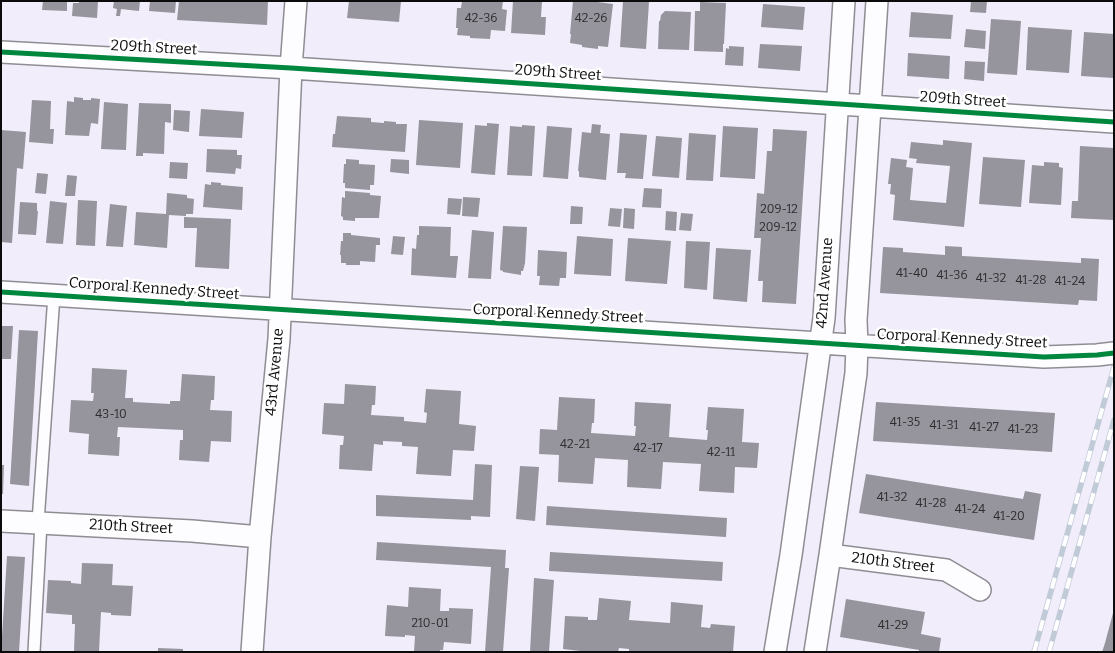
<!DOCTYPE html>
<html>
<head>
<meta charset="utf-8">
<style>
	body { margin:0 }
	#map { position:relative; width:1115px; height:653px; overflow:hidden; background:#f1edfa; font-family:Bitter,serif }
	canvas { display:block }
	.frame { position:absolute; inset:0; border:2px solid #0b0b0b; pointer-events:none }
</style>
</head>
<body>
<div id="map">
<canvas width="1115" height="653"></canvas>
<div class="frame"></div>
</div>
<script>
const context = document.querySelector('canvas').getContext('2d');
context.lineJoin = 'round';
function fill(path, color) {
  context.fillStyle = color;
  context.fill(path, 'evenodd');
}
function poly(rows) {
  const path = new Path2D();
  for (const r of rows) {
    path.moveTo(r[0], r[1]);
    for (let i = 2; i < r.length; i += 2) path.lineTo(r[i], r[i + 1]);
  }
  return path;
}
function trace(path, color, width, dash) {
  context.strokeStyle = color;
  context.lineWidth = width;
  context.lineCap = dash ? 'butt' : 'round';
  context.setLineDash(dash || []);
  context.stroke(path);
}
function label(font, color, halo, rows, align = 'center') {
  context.font = font + ' Bitter,serif';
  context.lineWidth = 5;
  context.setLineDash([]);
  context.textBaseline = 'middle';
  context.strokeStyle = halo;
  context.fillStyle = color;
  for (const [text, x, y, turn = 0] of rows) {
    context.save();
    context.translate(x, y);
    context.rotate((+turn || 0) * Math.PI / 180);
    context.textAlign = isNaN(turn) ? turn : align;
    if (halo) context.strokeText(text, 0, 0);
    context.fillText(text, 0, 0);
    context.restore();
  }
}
const building = poly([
	[43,1,67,1,67,11,42,10],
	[79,1,98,1,97,18,72,16,73,3,79,3],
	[114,1,140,1,139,11,121,9,120,16,116,16,117,9,113,8],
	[150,1,176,1,175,13,149,11],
	[179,1,268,1,267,25,177,20],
	[349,1,401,1,399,22,347,18],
	[462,1,503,1,502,9,507,10,505,31,491,30,490,39,470,38,470,36,457,35,458,28,456,28,457,8,461,8],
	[513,1,542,1,541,17,546,17,545,35,511,33],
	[573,1,590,1,613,4,608,47,598,46,598,49,582,47,582,45,570,43,571,34,570,34],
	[623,1,649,2,646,49,620,47],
	[971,1,987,1,986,13,970,12],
	[700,2,726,3,724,44,723,44,723,52,694,51,695,11,700,11],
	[763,4,805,7,803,30,761,27],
	[665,11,691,12,689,50,658,49,659,21,660,21,661,15],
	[911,12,953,15,951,39,909,37],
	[991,19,1021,21,1017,75,987,73],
	[1028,27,1072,30,1069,73,1026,70],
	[966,29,986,31,985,49,964,47],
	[1084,32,1114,34,1114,78,1081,76],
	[760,44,802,46,800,71,758,68],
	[729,46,744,47,743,66,725,65,726,48,729,49],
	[908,53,950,56,949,79,907,76],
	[965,61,985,62,984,81,964,79],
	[74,97,83,98,83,100,91,100,91,98,100,99,98,124,91,123,89,136,65,135,67,101,74,102],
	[32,100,51,101,50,129,54,129,53,144,29,142],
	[104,102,128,104,126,150,101,149],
	[139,103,171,104,171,123,165,122,164,154,143,153,143,156,136,156],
	[201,109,244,112,242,138,199,136],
	[174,110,190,111,189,132,173,130],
	[337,116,371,118,371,122,384,123,384,121,396,122,396,124,407,124,405,152,332,147,333,134,335,134],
	[419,120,463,123,460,168,416,165],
	[487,123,499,124,495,175,471,173,475,125,487,126],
	[592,124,601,125,600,133,610,134,606,180,579,177,579,171,578,171,582,132,591,133],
	[522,125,535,126,532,176,507,175,510,126,522,127],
	[547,126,572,128,568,179,543,177],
	[723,126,758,128,755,179,720,177],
	[773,129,807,131,796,304,762,302,763,281,758,281,761,238,754,238,757,193,764,194,767,151,772,151],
	[1,130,26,132,23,169,17,168,12,243,1,242],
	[620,133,647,135,643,179,625,178,626,173,617,173],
	[689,133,716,135,713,181,686,180],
	[656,136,682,138,679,178,652,176],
	[943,140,972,143,964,227,893,220,895,195,890,194,891,184,888,184,891,158,907,160,906,167,913,168,910,200,946,203,950,166,916,163,917,159,909,158,911,142,943,145],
	[1080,146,1114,148,1114,220,1071,218,1072,201,1078,201],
	[207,149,237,150,237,155,242,155,241,169,236,168,235,174,206,172],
	[983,157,1025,160,1021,207,979,204],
	[346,159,359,160,359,164,375,165,374,185,370,185,370,190,345,188,345,183,343,183,344,164,346,164],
	[391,159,409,160,409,174,390,172],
	[170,162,188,163,187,179,169,178],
	[1044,162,1059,163,1059,167,1063,168,1061,205,1029,203,1032,165,1044,166],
	[37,173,48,174,46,194,35,193],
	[67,175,77,176,75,196,65,196],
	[211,182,221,183,221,185,243,187,242,210,203,207,205,184,211,185],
	[644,188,662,189,661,208,642,207],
	[345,191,370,193,370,195,381,196,379,218,355,218,355,221,343,220,343,217,341,216,342,197,345,198],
	[167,193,187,195,187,198,194,199,193,214,186,214,186,216,169,215,167,248,134,245,136,212,166,214],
	[463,197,480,198,478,217,462,216],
	[448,198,462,199,460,215,447,214],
	[78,200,97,201,95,246,76,245],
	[50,201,67,203,63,244,46,243],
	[20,202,37,203,37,211,38,211,36,235,18,234],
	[110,204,127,206,123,247,106,246],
	[571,206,583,207,582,224,570,224],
	[610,208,622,209,620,227,608,226],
	[624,208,635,209,634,229,623,228],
	[666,211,677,212,676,231,665,230],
	[681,213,693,214,691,231,679,230],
	[184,217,231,219,229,269,195,267,197,228,184,228],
	[419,226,451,227,450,256,458,256,456,278,411,275,412,248,416,249,417,235,419,235],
	[503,226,527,227,525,263,523,271,521,271,521,275,503,272,503,271,500,270],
	[472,230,494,232,491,279,468,278],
	[343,233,351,233,351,235,380,238,380,245,376,245,375,262,360,261,360,265,346,265,346,263,341,263,341,255,340,255,341,241,343,241],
	[393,236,405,237,403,255,391,254],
	[577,236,613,239,611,276,574,274],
	[628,238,671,241,667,284,625,281],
	[686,241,710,242,707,290,684,288],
	[945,246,962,247,962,256,963,256,1081,263,1081,258,1099,259,1097,301,1079,300,1078,305,880,293,883,247,903,248,903,252,945,255],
	[716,248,751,250,747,302,713,299],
	[538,250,567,252,566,278,560,278,559,286,539,285,540,276,537,276],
	[1,326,13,326,11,359,1,359],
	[19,330,38,331,29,486,10,484],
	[92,368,127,370,125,398,133,398,133,402,170,404,170,401,180,401,182,374,215,376,214,400,211,400,210,410,232,411,231,442,211,441,209,462,179,460,180,440,183,440,183,430,118,427,117,437,120,437,119,456,88,454,89,434,69,432,71,400,93,401,94,393,91,393],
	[345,384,376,386,375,405,372,405,371,415,404,417,404,421,426,423,427,413,424,412,426,389,461,391,459,424,476,426,474,451,453,450,451,476,416,474,418,447,402,446,402,442,383,441,383,445,374,444,372,471,339,469,340,445,343,445,344,436,322,434,324,403,344,404],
	[559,397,595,399,594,423,592,423,591,433,635,436,636,426,634,426,635,402,671,404,669,437,707,440,708,430,706,430,708,407,744,409,742,442,759,443,757,468,735,467,734,493,699,491,701,464,663,462,661,489,627,487,628,460,595,458,593,484,558,482,559,455,539,454,540,429,557,430],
	[876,402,1055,413,1052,452,873,441],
	[475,464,492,465,490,517,471,516,471,520,376,516,376,495,473,500],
	[1,465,4,465,3,494,1,494],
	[520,466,539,467,535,521,516,519],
	[866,474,1023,499,1025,491,1041,494,1034,540,859,513],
	[547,506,727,518,726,537,546,525],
	[377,542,506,550,505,568,509,568,503,652,485,652,491,567,376,560],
	[550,552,723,562,722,581,549,571],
	[7,556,25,557,19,652,1,652],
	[82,563,113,564,112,585,133,586,131,616,111,615,111,613,101,612,99,652,74,652,75,624,72,624,72,615,46,613,48,580,71,581,71,583,81,584],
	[534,578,554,580,549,652,530,652],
	[409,587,441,589,440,611,449,611,449,608,473,609,471,644,444,642,443,650,440,650,440,652,414,652,415,636,405,635,405,637,385,636,387,605,408,607],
	[599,598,631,601,629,620,670,623,671,602,703,605,701,627,710,628,711,624,735,626,733,652,667,651,667,652,641,652,629,651,629,649,619,648,618,652,589,652,563,649,565,616,588,617,588,620,597,620],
	[846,599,925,612,921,634,941,638,939,652,919,652,919,650,840,637],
	[1113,613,1114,652,1102,652,1105,643],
	[158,648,183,649,183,652,158,652]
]);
const lane = poly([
	[38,522,54,295],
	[34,652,41,523]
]);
const street = poly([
	[1,52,291,68,1114,122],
	[1,292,1044,357,1097,355,1114,353],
	[1,521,192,531,260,537],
	[830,555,946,570,980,590],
	[252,652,260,537,279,339,291,68,296,1],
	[775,652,791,555,824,318,844,1],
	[815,652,830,555,856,373,857,345,856,320,877,1]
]);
const rail = poly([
	[1034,652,1114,367],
	[1049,652,1114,420]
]);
const cycleway = poly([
	[1,52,291,68,1114,122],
	[1,292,1044,357,1097,355,1114,353]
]);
const numberNames = [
	["42-36",481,19],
	["42-26",591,19],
	["209-12",779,210],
	["209-12",778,228],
	["41-40",912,274],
	["41-36",952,276],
	["41-32",991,279],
	["41-28",1031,281],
	["41-24",1070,282],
	["43-10",111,415],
	["41-35",905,423],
	["41-31",944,426],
	["41-27",984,428],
	["41-23",1023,430],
	["42-21",575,445],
	["42-17",648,449],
	["42-11",721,453],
	["41-32",892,498],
	["41-28",931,504],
	["41-24",970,510],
	["41-20",1009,517],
	["210-01",430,624],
	["41-29",893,626]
];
const streetNames = [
	["209th Street",154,48,3],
	["209th Street",558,73,4],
	["209th Street",963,100,4],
	["42nd Avenue",825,283,-86],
	["Corporal Kennedy Street",154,289,4],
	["Corporal Kennedy Street",558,314,3],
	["Corporal Kennedy Street",962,339,3],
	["43rd Avenue",275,372,-85],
	["210th Street",131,527,3],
	["210th Street",893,563,7]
];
fill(building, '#96949c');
trace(lane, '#8f8d93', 14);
trace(street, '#8f8d93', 24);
trace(lane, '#fdfcfe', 11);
trace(street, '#fdfcfe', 21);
trace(rail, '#c1cbd8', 5.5);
trace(rail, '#fff', 4, [11]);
trace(cycleway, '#00873e', 5);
label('12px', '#2e2d2f', null, numberNames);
label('15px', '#0b0b0b', '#fff', streetNames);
</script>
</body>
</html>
